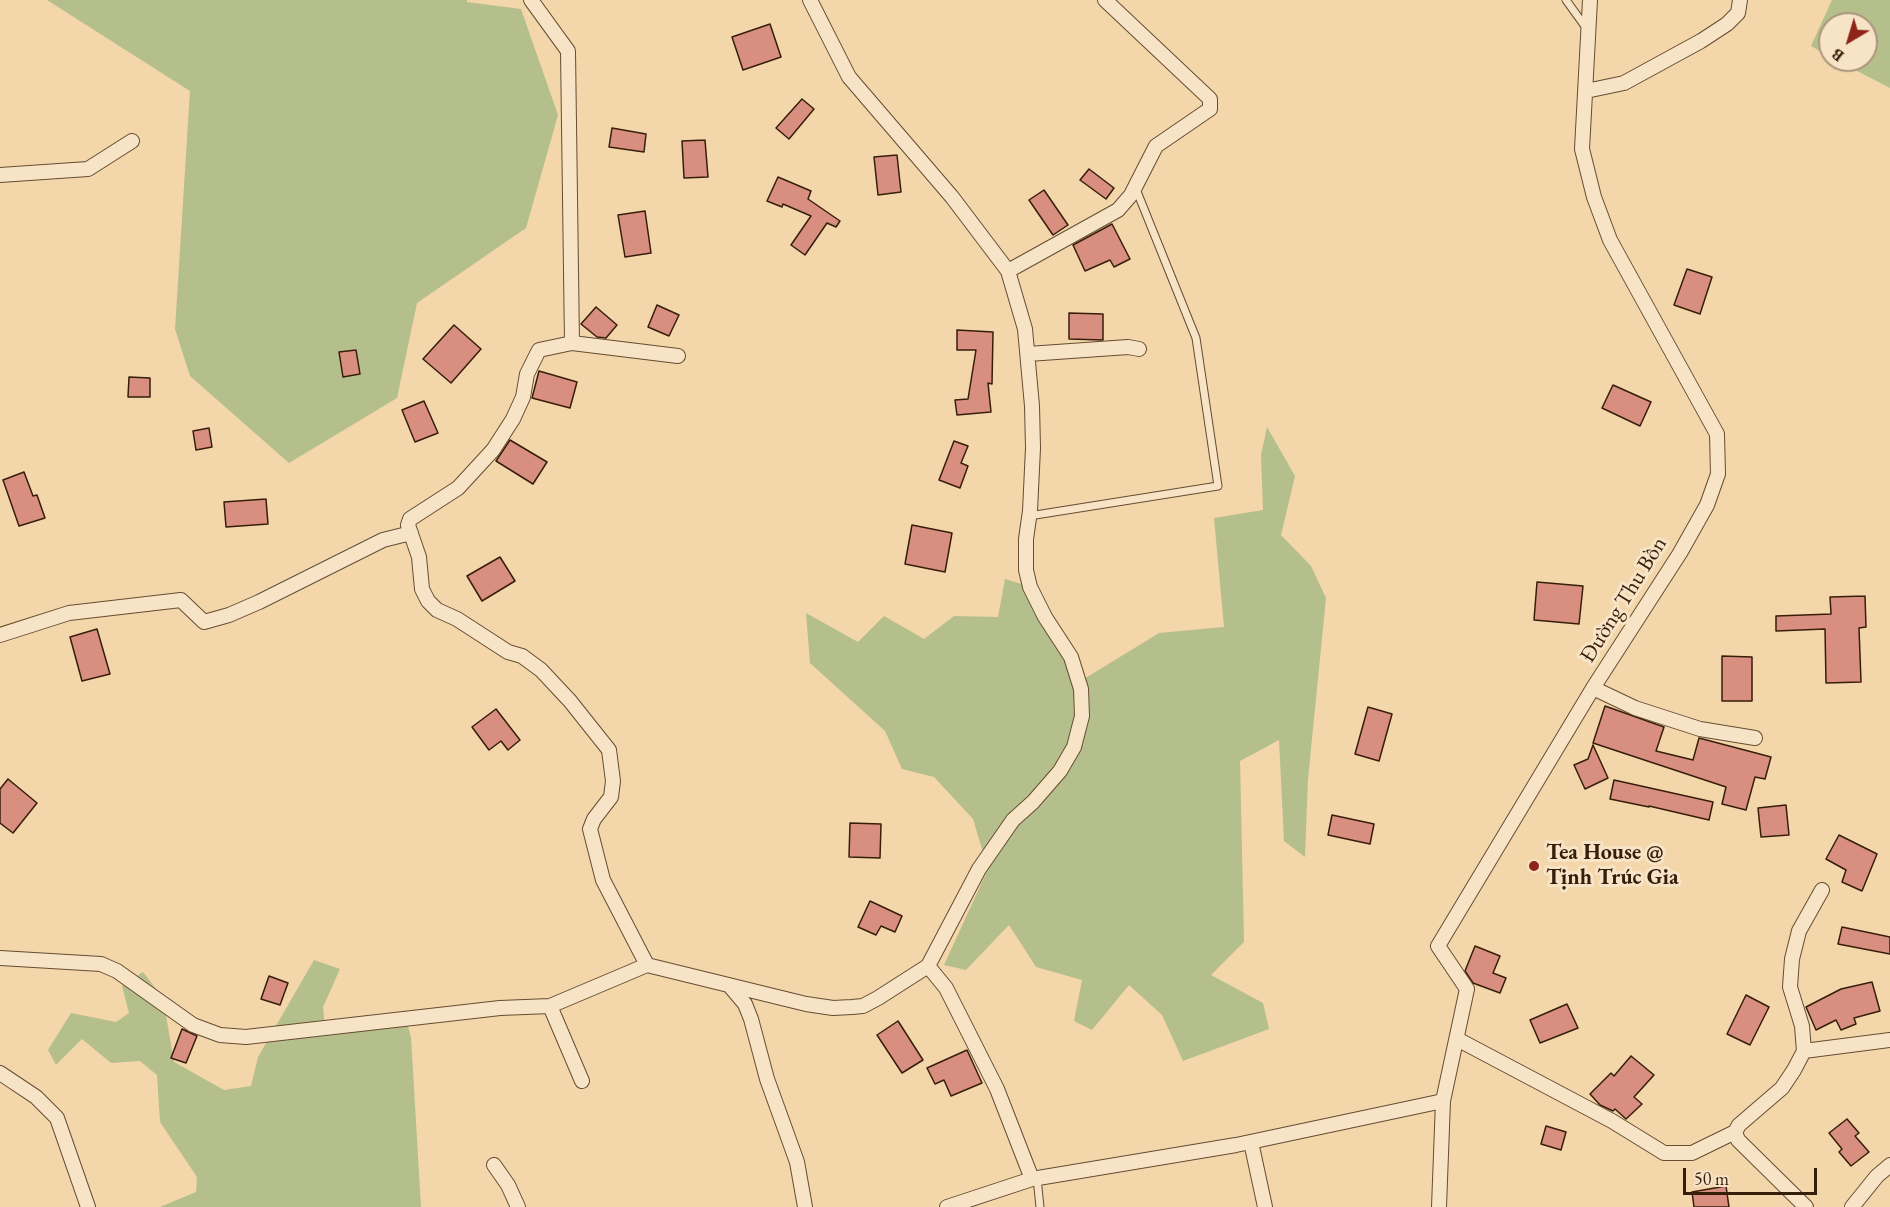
<!DOCTYPE html>
<html>
<head>
<meta charset="utf-8">
<style>
	body { margin:0 }
	#map { position:relative; width:1890px; height:1207px; overflow:hidden; background:#f3d6a9; font-family:"EB Garamond",serif }
	canvas { display:block }
	.north { position:absolute; left:1818px; top:12px; width:60px; height:60px; box-sizing:border-box; background:#f7e4c7; border:2px solid #aa957b; border-radius:50%; rotate:218deg; font-size:16px; font-weight:700; line-height:24px; text-align:center; color:#371e0a }
	.north::after { content:''; display:block; margin:auto; width:21px; height:27px; background:#8f2418; clip-path:polygon(50% 0,100% 100%,50% 72%,0 100%) }
	.scale { position:absolute; left:1683px; top:1168px; width:134px; height:27px; box-sizing:border-box; border:3px solid #371e0a; border-top:0; padding-left:8px; font-size:18px; line-height:21px; white-space:nowrap; color:#371e0a; -webkit-text-stroke:4px #f7e4c7; paint-order:stroke }
</style>
</head>
<body>
<div id="map">
<canvas width="1890" height="1207"></canvas>
<div class="north">B</div>
<div class="scale">50 m</div>
</div>
<script>
const context = document.querySelector('canvas').getContext('2d');
context.lineJoin = 'round';
function fill(path, color) {
  context.fillStyle = color;
  context.fill(path, 'evenodd');
}
function poly(rows) {
  const path = new Path2D();
  for (const r of rows) {
    path.moveTo(r[0], r[1]);
    for (let i = 2; i < r.length; i += 2) path.lineTo(r[i], r[i + 1]);
  }
  return path;
}
function trace(path, color, width, dash) {
  context.strokeStyle = color;
  context.lineWidth = width;
  context.lineCap = dash ? 'butt' : 'round';
  context.setLineDash(dash || []);
  context.stroke(path);
}
function label(font, color, halo, rows, align = 'center') {
  context.font = font + ' "EB Garamond",serif';
  context.lineWidth = 6;
  context.setLineDash([]);
  context.textBaseline = 'middle';
  context.strokeStyle = halo;
  context.fillStyle = color;
  for (const [text, x, y, turn = 0] of rows) {
    context.save();
    context.translate(x, y);
    context.rotate((+turn || 0) * Math.PI / 180);
    context.textAlign = isNaN(turn) ? turn : align;
    if (halo) context.strokeText(text, 0, 0);
    context.fillText(text, 0, 0);
    context.restore();
  }
}
const green = poly([
	[47,0,467,0,467,2,521,9,558,115,526,228,417,303,397,398,289,463,190,376,175,329,190,91],
	[1832,0,1890,0,1890,88,1836,60,1866,60,1866,24,1830,24,1830,57,1811,46],
	[1267,427,1295,476,1281,535,1311,566,1326,598,1308,779,1305,857,1284,841,1279,740,1240,761,1244,942,1211,975,1263,1003,1269,1029,1183,1061,1162,1015,1129,985,1092,1030,1074,1021,1082,980,1036,967,1009,925,966,970,944,965,988,869,973,819,934,777,902,769,885,731,810,663,806,613,858,642,884,616,924,639,954,616,998,617,1005,579,1034,588,1084,679,1159,633,1224,627,1214,518,1263,510,1261,455],
	[314,960,340,969,323,1007,325,1028,404,1013,411,1037,421,1207,160,1207,196,1192,197,1177,160,1122,157,1075,140,1061,111,1063,82,1039,56,1065,48,1050,71,1013,116,1022,129,1013,122,986,143,972,163,998,174,1062,224,1090,251,1086,258,1057]
]);
const building = poly([
	[770,24,781,57,743,70,732,37,770,24],
	[802,99,814,109,789,139,776,128,802,99],
	[612,128,646,134,644,152,609,147,612,128],
	[705,140,708,177,684,178,682,141,705,140],
	[897,155,901,192,878,195,874,157,897,155],
	[1089,169,1114,188,1106,199,1080,180,1089,169],
	[778,177,811,191,808,199,840,221,836,227,827,223,805,255,791,245,811,216,783,204,782,207,767,201,778,177],
	[1044,190,1068,225,1053,235,1029,200,1044,190],
	[645,211,651,253,625,257,618,215,645,211],
	[1112,224,1130,259,1114,267,1110,260,1085,271,1073,245,1112,224],
	[1687,269,1712,277,1700,314,1674,305,1687,269],
	[657,305,679,315,669,336,648,327,657,305],
	[596,307,617,325,606,338,597,337,581,324,596,307],
	[1069,313,1103,314,1103,340,1069,339,1069,313],
	[454,325,481,349,451,383,423,359,454,325],
	[957,330,993,332,992,384,988,383,991,412,957,415,955,400,968,399,976,350,957,350,957,330],
	[356,350,360,374,343,377,339,352,356,350],
	[539,371,577,382,570,408,532,398,539,371],
	[129,377,150,378,150,397,128,397,129,377],
	[1613,385,1651,402,1640,426,1602,408,1613,385],
	[424,401,438,433,415,442,402,410,424,401],
	[209,428,212,447,196,450,193,431,209,428],
	[510,440,547,462,533,484,496,461,510,440],
	[954,441,968,446,961,463,968,466,960,488,939,480,954,441],
	[24,472,33,496,37,495,45,518,19,526,3,480,24,472],
	[266,499,268,524,226,527,224,502,266,499],
	[912,525,952,533,945,572,905,564,912,525],
	[500,557,515,581,482,601,467,576,500,557],
	[1537,582,1583,586,1579,624,1534,620,1537,582],
	[1865,596,1866,627,1859,628,1861,682,1826,683,1825,629,1776,631,1776,616,1831,614,1830,597,1865,596],
	[97,629,110,674,82,681,70,637,97,629],
	[1722,656,1752,657,1752,701,1722,701,1722,656],
	[1605,706,1664,727,1656,751,1693,760,1699,738,1771,757,1765,779,1755,777,1746,810,1722,804,1726,787,1593,743,1605,706],
	[1368,707,1392,714,1379,761,1355,754,1368,707],
	[496,709,520,740,508,750,501,741,489,750,472,727,496,709],
	[1593,745,1608,778,1585,789,1574,765,1588,759,1593,745],
	[8,779,37,803,13,833,0,823,0,789,8,779],
	[1614,780,1713,802,1709,820,1649,806,1649,807,1610,799,1614,780],
	[1786,805,1789,835,1761,837,1758,808,1786,805],
	[1332,815,1374,824,1370,844,1328,835,1332,815],
	[850,823,881,824,880,858,849,857,850,823],
	[1839,835,1877,854,1862,891,1842,882,1846,870,1826,859,1839,835],
	[870,901,902,916,895,932,881,926,876,935,858,927,870,901],
	[1842,927,1890,937,1890,954,1838,944,1842,927],
	[1475,946,1500,956,1493,973,1506,978,1500,993,1473,983,1465,971,1475,946],
	[269,976,288,983,280,1005,261,999,269,976],
	[1872,982,1880,1011,1854,1018,1856,1024,1841,1030,1836,1020,1816,1030,1806,1007,1841,989,1872,982],
	[1746,995,1769,1007,1750,1045,1727,1034,1746,995],
	[1567,1004,1578,1028,1540,1043,1530,1020,1567,1004],
	[898,1021,923,1060,902,1073,877,1035,898,1021],
	[182,1029,197,1036,186,1063,171,1058,182,1029],
	[967,1050,982,1083,951,1096,944,1080,935,1084,927,1068,967,1050],
	[1631,1056,1654,1075,1634,1097,1642,1104,1626,1119,1615,1109,1613,1111,1600,1105,1590,1094,1611,1073,1614,1076,1631,1056],
	[1847,1119,1859,1133,1855,1136,1869,1152,1851,1166,1839,1152,1842,1149,1829,1133,1847,1119],
	[1546,1126,1566,1132,1561,1150,1541,1144,1546,1126],
	[1726,1186,1729,1207,1694,1207,1692,1192,1726,1186]
]);
const lane = poly([
	[1566,0,1587,29],
	[1029,516,1218,486,1196,338,1136,189],
	[1037,1178,1040,1207]
]);
const street = poly([
	[531,0,568,51,572,343],
	[1586,91,1624,83,1701,41,1727,24,1738,13,1740,0],
	[0,175,88,169,132,141],
	[1008,271,1118,210,1131,195,1156,146,1210,109,1210,99,1105,0],
	[1028,354,1128,347,1139,349],
	[0,635,69,613,181,600,204,622,229,615,259,602,383,540,411,533],
	[1593,688,1635,708,1700,729,1755,738],
	[0,958,101,964,117,971,193,1025,220,1035,246,1037,500,1008,550,1006,647,965,603,880,590,829,594,819,611,797,613,781,609,750,570,701,541,670,522,656,508,652,457,619,437,610,428,601,422,589,419,557,408,525,410,519,458,488,493,450,513,419,523,397,527,374,539,350,572,343,678,356],
	[647,965,806,1004,833,1008,852,1007,863,1006,878,998,928,966,979,869,1013,820,1033,802,1060,771,1074,747,1082,716,1081,689,1071,657,1045,617,1030,587,1026,570,1026,539,1030,511,1033,448,1032,406,1025,329,1008,271,952,197,849,77,810,0],
	[928,966,946,988,997,1089,1032,1179],
	[729,985,745,1004,751,1019,767,1079,797,1162,805,1207],
	[550,1006,582,1081],
	[1457,1039,1612,1121,1664,1153,1692,1153,1735,1132],
	[1804,1051,1890,1040],
	[0,1073,36,1097,57,1118,88,1207],
	[1251,1142,1265,1207],
	[494,1165,508,1185,518,1207],
	[947,1207,1032,1179,1236,1145,1443,1101],
	[1439,1207,1443,1101,1467,989,1438,946,1593,688,1680,553,1707,505,1718,474,1717,434,1610,240,1594,197,1582,149,1590,0],
	[1806,1207,1738,1140,1735,1132,1739,1125,1782,1088,1794,1070,1804,1051,1802,1026,1790,987,1792,959,1799,931,1822,890],
	[1852,1207,1877,1176,1890,1165]
]);
const markers = [
	[1534,866,6,"#8f2418"]
];
const streetNames = [
	["Đường Thu Bồn",1624,600,-58]
];
const poiNames = [
	["Tea House @",1546,853],
	["Tịnh Trúc Gia",1546,878]
];
fill(green, '#b5bf8c');
fill(building, '#d88f80');
trace(building, '#371e0a', 1.5);
trace(lane, '#664c32', 9);
trace(street, '#664c32', 16);
trace(lane, '#f7e4c7', 7);
trace(street, '#f7e4c7', 14);
for (const [x, y, r, color] of markers) {
  const dot = new Path2D();
  dot.arc(x, y, r, 0, 2 * Math.PI);
  context.fillStyle = color;
  context.fill(dot);
  trace(dot, '#f7e4c7', 2);
}
label('22px', '#371e0a', '#f7e4c7', streetNames);
label('bold 22px', '#371e0a', '#f7e4c7', poiNames, 'left');
</script>
</body>
</html>
